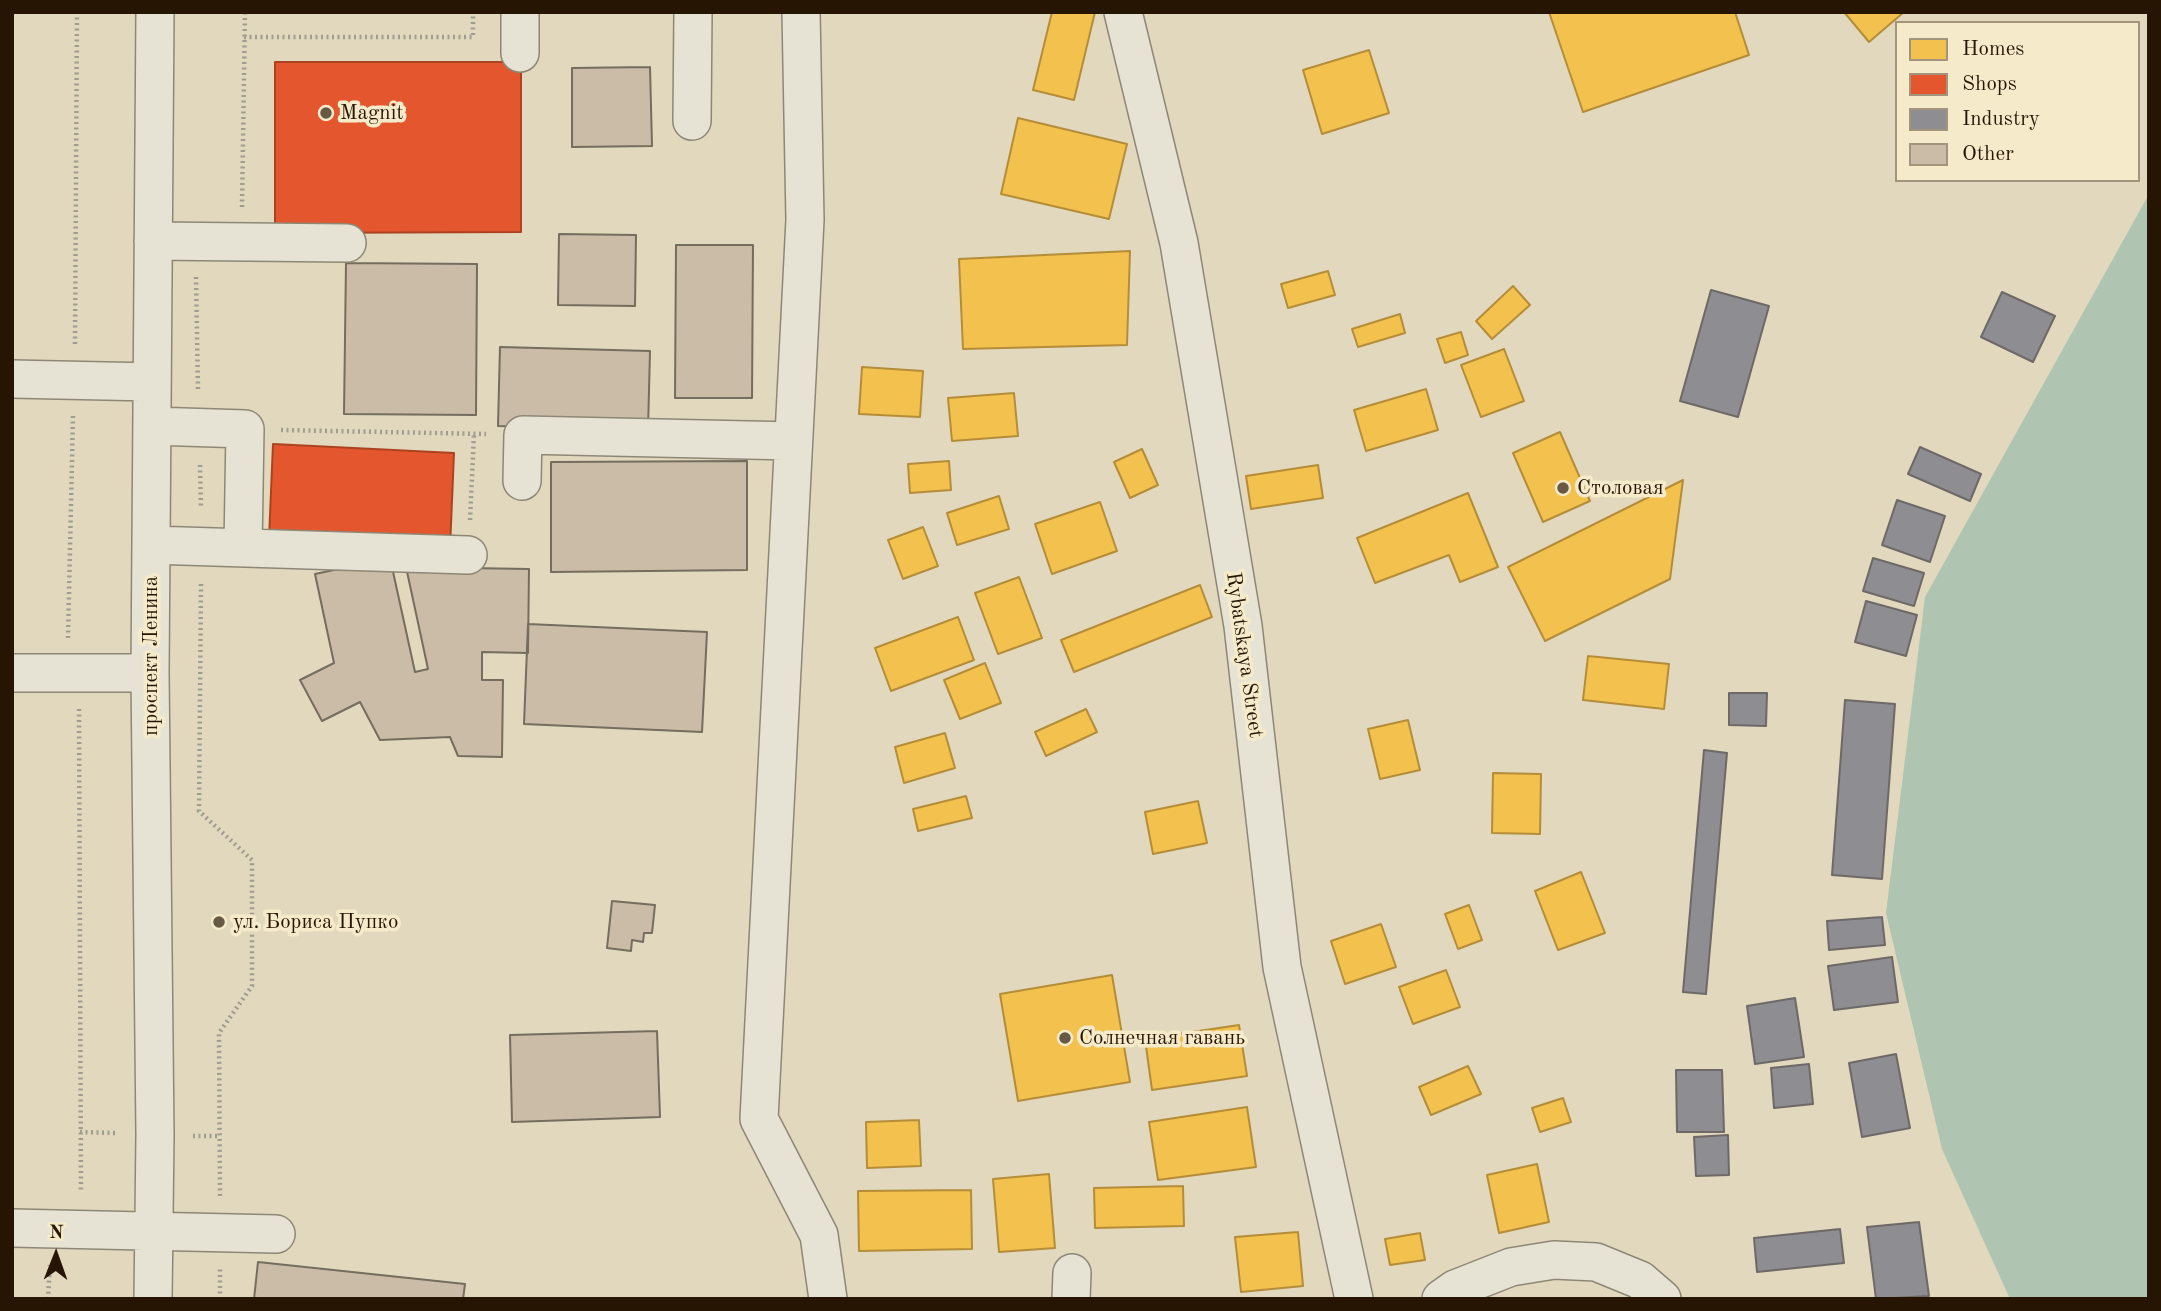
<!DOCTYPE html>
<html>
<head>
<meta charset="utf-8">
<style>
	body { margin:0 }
	#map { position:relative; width:2161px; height:1311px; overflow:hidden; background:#e1d8bd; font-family:"Old Standard TT",serif }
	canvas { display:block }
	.frame { position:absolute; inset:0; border:14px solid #271504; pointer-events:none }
	.legend { position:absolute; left:1895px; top:21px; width:245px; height:161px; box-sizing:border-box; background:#f5ebca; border:2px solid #a3957b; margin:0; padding:9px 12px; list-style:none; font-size:21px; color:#271504 }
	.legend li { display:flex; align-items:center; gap:14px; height:35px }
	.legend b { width:35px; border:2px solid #a3957b }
	.north { position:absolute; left:21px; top:1220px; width:70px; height:70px; -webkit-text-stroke:5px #f5ebca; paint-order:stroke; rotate:1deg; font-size:19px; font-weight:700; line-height:28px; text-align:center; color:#271504 }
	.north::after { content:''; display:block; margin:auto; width:24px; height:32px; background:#271504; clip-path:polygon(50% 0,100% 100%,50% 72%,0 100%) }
</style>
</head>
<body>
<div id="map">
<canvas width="2161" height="1311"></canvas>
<div class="frame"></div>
<ul class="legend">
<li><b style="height:19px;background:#f2c14e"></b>Homes</li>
<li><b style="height:19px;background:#e4572e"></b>Shops</li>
<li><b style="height:19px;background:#8d8d92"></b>Industry</li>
<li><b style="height:19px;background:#cbbca8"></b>Other</li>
</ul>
<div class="north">N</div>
</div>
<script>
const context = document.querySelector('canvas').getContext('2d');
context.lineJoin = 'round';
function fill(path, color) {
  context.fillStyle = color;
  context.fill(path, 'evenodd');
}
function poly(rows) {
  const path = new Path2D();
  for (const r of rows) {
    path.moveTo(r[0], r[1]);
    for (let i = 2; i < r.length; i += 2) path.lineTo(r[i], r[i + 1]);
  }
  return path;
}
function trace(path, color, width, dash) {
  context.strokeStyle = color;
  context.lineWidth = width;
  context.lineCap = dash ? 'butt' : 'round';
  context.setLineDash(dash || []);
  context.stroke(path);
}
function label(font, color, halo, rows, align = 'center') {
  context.font = font + ' "Old Standard TT",serif';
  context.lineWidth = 7;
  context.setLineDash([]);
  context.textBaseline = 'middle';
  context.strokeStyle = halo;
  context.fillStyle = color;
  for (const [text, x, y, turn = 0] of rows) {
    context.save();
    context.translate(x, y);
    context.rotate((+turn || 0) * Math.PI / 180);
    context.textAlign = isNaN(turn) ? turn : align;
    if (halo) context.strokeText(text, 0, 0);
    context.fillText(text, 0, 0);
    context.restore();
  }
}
const water = poly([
	[2149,194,2149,1299,2010,1299,1942,1149,1886,913,1925,597]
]);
const homes = poly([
	[1052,12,1095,12,1074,100,1033,90,1052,12],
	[1549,12,1735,12,1749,55,1583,112,1549,12],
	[1844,12,1904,12,1869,42,1844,12],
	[1369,50,1389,113,1322,134,1303,70,1369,50],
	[1018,118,1127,144,1109,219,1001,194,1018,118],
	[1130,251,1127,345,963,349,959,259,1130,251],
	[1328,271,1335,295,1288,308,1281,284,1328,271],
	[1513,286,1530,305,1492,339,1476,321,1513,286],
	[1400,314,1405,333,1358,347,1352,329,1400,314],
	[1461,332,1468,355,1445,363,1437,339,1461,332],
	[1504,349,1524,401,1481,417,1461,365,1504,349],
	[862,367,923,371,920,417,859,414,862,367],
	[1426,389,1438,430,1366,451,1354,410,1426,389],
	[1014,393,1018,436,952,441,948,398,1014,393],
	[1560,432,1590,501,1543,522,1513,453,1560,432],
	[1142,449,1158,485,1130,498,1114,462,1142,449],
	[949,461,951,490,910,493,908,464,949,461],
	[1318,465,1323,498,1251,509,1246,476,1318,465],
	[1683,480,1670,579,1545,641,1508,567,1683,480],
	[1468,493,1498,567,1460,582,1449,555,1375,583,1357,538,1468,493],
	[999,496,1009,529,957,545,947,513,999,496],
	[1100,502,1117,551,1052,574,1035,524,1100,502],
	[923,527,938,566,903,579,888,540,923,527],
	[1019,577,1042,638,998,654,975,593,1019,577],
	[1200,585,1212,617,1074,672,1061,640,1200,585],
	[958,617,974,660,891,691,875,648,958,617],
	[1588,656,1669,664,1664,709,1583,700,1588,656],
	[985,663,1001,703,960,719,944,680,985,663],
	[1086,709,1097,732,1046,756,1035,732,1086,709],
	[1408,720,1420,770,1380,779,1368,729,1408,720],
	[945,733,955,768,904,783,895,747,945,733],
	[1493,773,1541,774,1540,834,1492,833,1493,773],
	[966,796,972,818,918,831,913,809,966,796],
	[1198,801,1207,843,1153,854,1145,812,1198,801],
	[1581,872,1605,933,1558,950,1535,891,1581,872],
	[1469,905,1482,940,1458,949,1445,914,1469,905],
	[1381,924,1396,967,1345,984,1331,941,1381,924],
	[1446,970,1460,1007,1413,1024,1399,987,1446,970],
	[1112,975,1130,1082,1018,1101,1000,994,1112,975],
	[1239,1025,1247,1076,1152,1090,1145,1039,1239,1025],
	[1468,1066,1481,1094,1431,1115,1419,1087,1468,1066],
	[1563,1098,1571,1122,1540,1132,1532,1108,1563,1098],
	[1247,1107,1256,1167,1158,1180,1149,1122,1247,1107],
	[919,1120,921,1166,867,1168,866,1122,919,1120],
	[1537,1164,1549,1222,1499,1233,1487,1175,1537,1164],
	[1049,1174,1055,1248,999,1252,993,1179,1049,1174],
	[1183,1186,1184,1226,1095,1228,1094,1188,1183,1186],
	[971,1190,972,1249,859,1251,858,1191,971,1190],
	[1298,1232,1303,1286,1241,1292,1235,1237,1298,1232],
	[1420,1233,1425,1260,1390,1265,1385,1239,1420,1233]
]);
const shops = poly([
	[275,62,521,62,521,232,275,233,275,62],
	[273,444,454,453,450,548,269,539,273,444]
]);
const industry = poly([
	[1711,290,1769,306,1738,417,1680,401,1711,290],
	[2002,292,2055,316,2033,362,1981,337,2002,292],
	[1920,447,1981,474,1970,501,1908,474,1920,447],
	[1897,500,1945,516,1930,562,1882,545,1897,500],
	[1873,558,1924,573,1914,606,1863,591,1873,558],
	[1866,601,1917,615,1906,656,1855,642,1866,601],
	[1729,693,1767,693,1766,726,1729,725,1729,693],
	[1845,700,1895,704,1882,879,1832,875,1845,700],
	[1704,750,1727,753,1706,994,1683,992,1704,750],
	[1882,917,1885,945,1829,950,1827,921,1882,917],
	[1892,957,1898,1002,1834,1010,1828,966,1892,957],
	[1795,998,1804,1057,1755,1064,1747,1006,1795,998],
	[1896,1054,1910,1128,1862,1137,1849,1063,1896,1054],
	[1809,1064,1813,1104,1774,1108,1771,1068,1809,1064],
	[1676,1070,1722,1070,1724,1132,1677,1132,1676,1070],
	[1728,1135,1729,1175,1696,1176,1694,1137,1728,1135],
	[1919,1222,1929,1296,1876,1299,1867,1227,1919,1222],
	[1840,1229,1844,1263,1757,1272,1754,1238,1840,1229]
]);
const building = poly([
	[650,67,652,146,572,147,572,68,650,67],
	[559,234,636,235,635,306,558,305,559,234],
	[676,245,753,245,752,398,675,398,676,245],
	[346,263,477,264,476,415,344,414,346,263],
	[500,347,650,351,648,430,498,426,500,347],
	[747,461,747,570,551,572,551,462,747,461],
	[390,558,415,672,428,669,406,567,529,569,528,653,482,652,482,680,503,680,502,757,458,756,450,737,380,740,360,702,322,721,300,680,334,663,315,574,390,558],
	[528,624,707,632,702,732,524,724,528,624],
	[612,901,655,905,652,933,644,933,643,942,632,940,631,951,607,948,612,901],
	[657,1031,660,1117,512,1122,510,1035,657,1031],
	[258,1262,465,1284,463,1299,254,1299,258,1262]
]);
const path = poly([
	[244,37,473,37,473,12],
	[242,207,245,12],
	[196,277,198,390],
	[75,344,77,12],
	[281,430,486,434],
	[200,465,201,509],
	[470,520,474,434],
	[201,584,199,811,252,860,252,986,219,1033,220,1196],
	[68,638,73,416],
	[79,709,81,1193],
	[80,1132,117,1133],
	[193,1136,220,1136],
	[48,1299,50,1265],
	[220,1299,220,1268]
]);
const minor = poly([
	[520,12,520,53],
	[801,12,805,220,759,1119,819,1235,828,1299],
	[1123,12,1179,243,1243,626,1282,967,1354,1299],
	[692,121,693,12],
	[153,241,347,243],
	[12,379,152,382],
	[152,426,245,429,243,548],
	[522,481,523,435,793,441],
	[151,545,468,555],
	[12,673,150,673],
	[12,1228,276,1234],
	[153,1299,155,1135,150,673,155,12],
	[1071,1299,1072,1273],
	[1441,1299,1455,1289,1511,1267,1554,1260,1596,1262,1640,1280,1662,1299]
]);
const markers = [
	[326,113,7,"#685945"],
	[1563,488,7,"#685945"],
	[219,922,7,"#685945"],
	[1065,1038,7,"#685945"]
];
const poiNames = [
	["Magnit",340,113],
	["Столовая",1577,488],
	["ул. Бориса Пупко",233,922],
	["Солнечная гавань",1079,1038]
];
const streetNames = [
	["Rybatskaya Street",1244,655,82],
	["проспект Ленина",151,656,-90]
];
fill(water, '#afc5b2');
fill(homes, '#f2c14e');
trace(homes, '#b58d38', 2);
fill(shops, '#e4572e');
trace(shops, '#ab4321', 2);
fill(industry, '#8d8d92');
trace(industry, '#6e6967', 2);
fill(building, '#cbbca8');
trace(building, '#756d5d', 2);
trace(minor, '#8e8776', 40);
trace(path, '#a19c90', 4.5, [2, 3.5]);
trace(minor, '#e6e2d4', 37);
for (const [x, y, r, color] of markers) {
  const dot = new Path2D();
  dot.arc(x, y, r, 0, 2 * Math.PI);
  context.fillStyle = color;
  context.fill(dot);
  trace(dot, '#f5ebca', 2.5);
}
label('21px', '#271504', '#f5ebca', poiNames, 'left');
label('21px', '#271504', '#f5ebca', streetNames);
</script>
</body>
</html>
